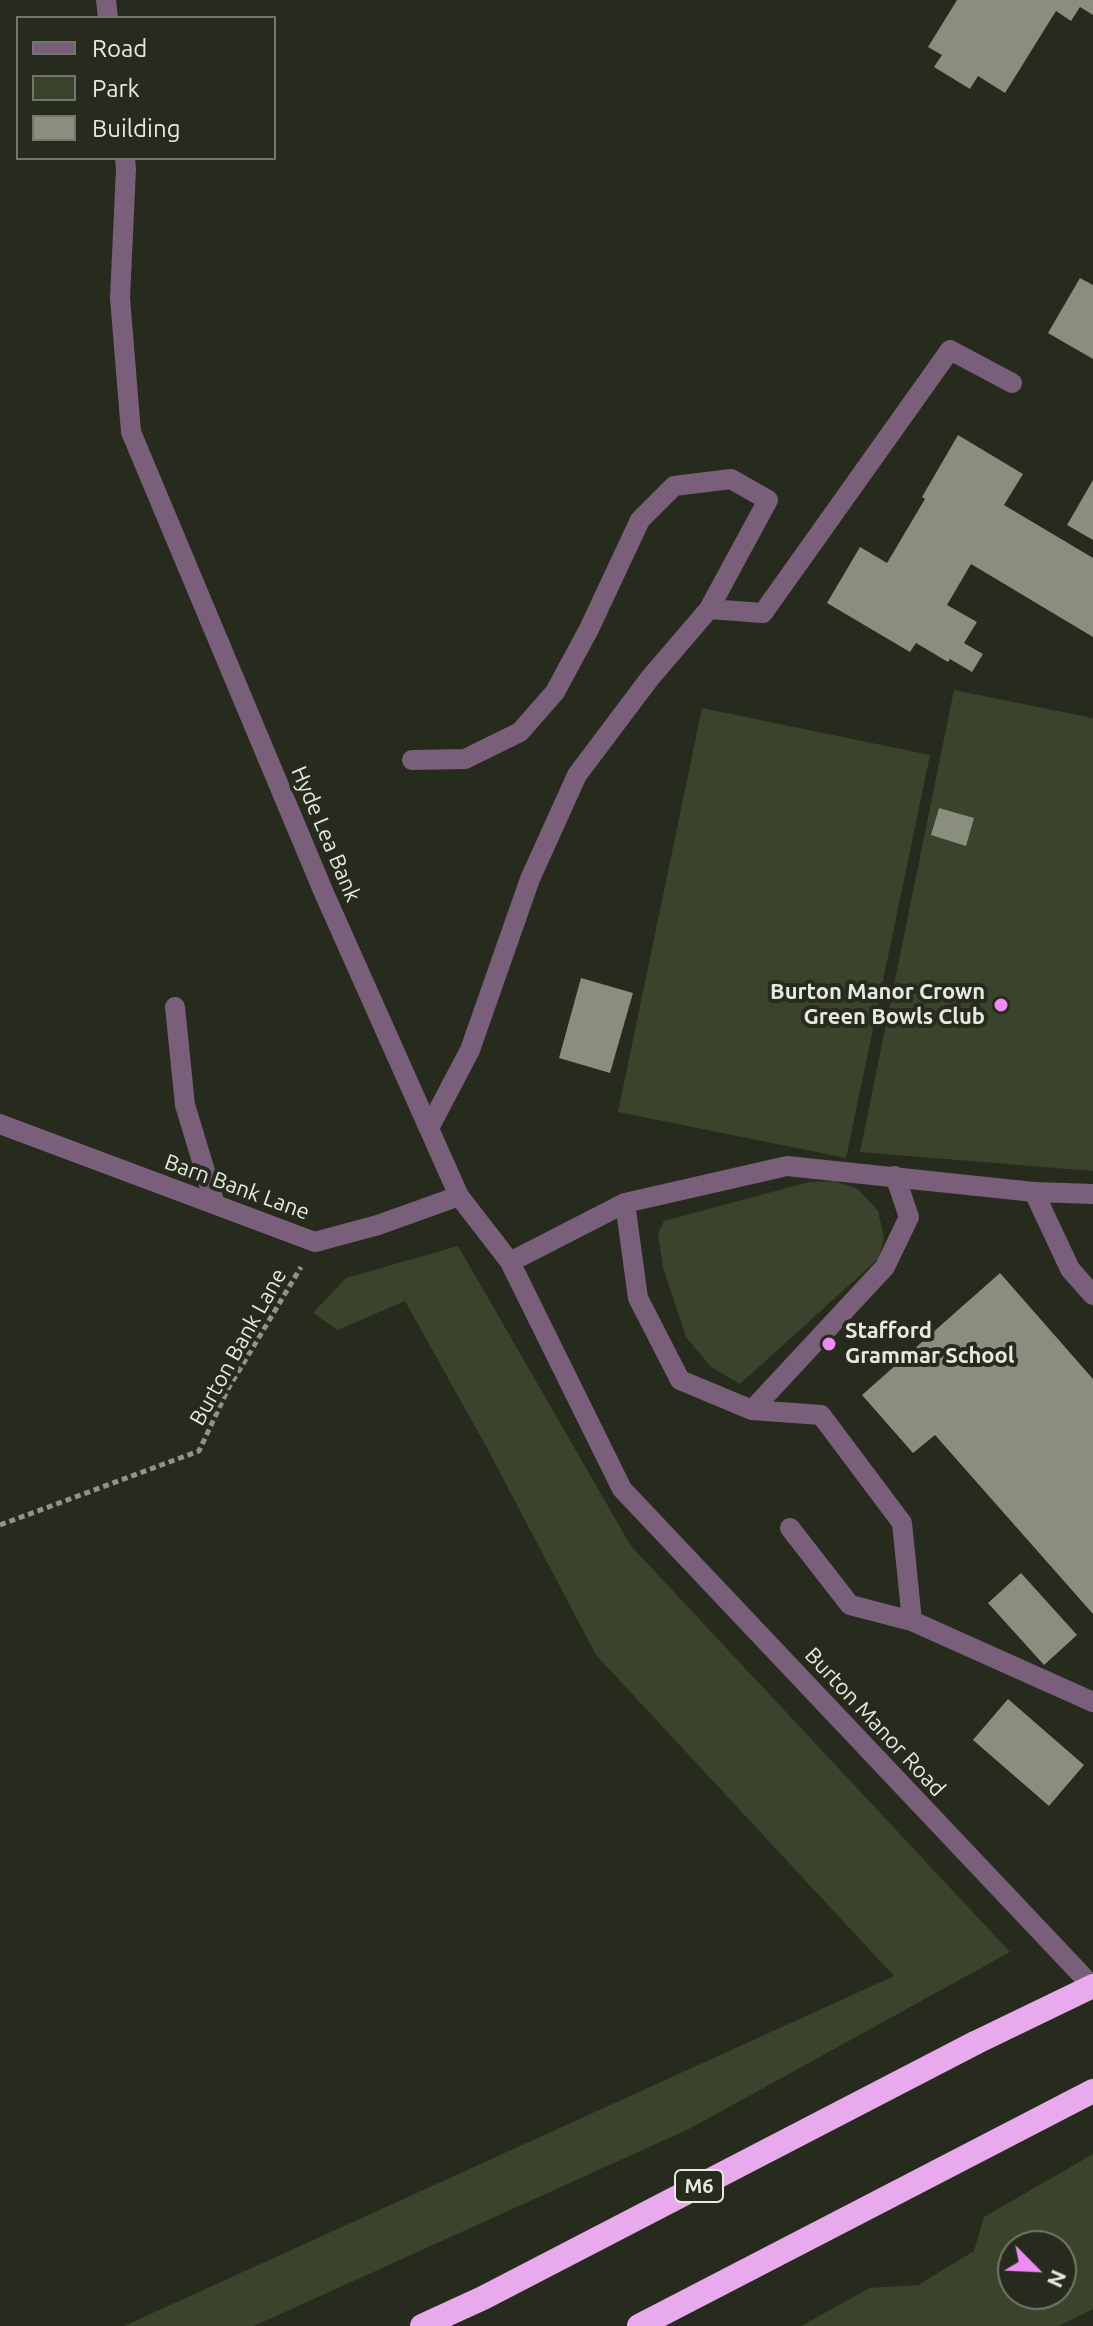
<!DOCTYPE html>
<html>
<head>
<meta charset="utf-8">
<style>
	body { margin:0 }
	#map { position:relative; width:1093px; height:2326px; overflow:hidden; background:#262b1d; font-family:Ubuntu,sans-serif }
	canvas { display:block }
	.legend { position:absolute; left:16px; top:16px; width:260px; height:144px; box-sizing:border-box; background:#262b1d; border:2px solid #73776b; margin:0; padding:10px 14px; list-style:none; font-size:24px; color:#e6e9e0 }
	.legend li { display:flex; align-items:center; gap:16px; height:40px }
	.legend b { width:40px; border:2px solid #73776b }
	.north { position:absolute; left:997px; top:2230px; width:80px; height:80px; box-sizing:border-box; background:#262b1d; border:2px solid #73776b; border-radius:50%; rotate:114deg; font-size:22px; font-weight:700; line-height:32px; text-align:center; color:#e6e9e0 }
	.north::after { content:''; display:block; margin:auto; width:28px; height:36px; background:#ef8bf7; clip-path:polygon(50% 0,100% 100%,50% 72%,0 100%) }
</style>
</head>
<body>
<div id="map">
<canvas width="1093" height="2326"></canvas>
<ul class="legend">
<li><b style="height:10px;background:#795f7a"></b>Road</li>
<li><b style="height:22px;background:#3c432c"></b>Park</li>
<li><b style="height:22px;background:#898e7e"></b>Building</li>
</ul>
<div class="north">N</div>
</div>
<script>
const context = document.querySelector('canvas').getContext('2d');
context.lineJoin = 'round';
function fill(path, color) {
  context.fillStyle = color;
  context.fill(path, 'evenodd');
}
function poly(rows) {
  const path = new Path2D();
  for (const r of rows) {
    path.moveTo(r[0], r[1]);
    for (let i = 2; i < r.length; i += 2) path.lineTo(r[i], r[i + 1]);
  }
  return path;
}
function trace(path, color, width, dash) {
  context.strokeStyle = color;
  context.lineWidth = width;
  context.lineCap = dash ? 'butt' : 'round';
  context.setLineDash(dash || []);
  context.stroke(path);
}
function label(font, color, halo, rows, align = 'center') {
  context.font = font + ' Ubuntu,sans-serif';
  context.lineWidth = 8;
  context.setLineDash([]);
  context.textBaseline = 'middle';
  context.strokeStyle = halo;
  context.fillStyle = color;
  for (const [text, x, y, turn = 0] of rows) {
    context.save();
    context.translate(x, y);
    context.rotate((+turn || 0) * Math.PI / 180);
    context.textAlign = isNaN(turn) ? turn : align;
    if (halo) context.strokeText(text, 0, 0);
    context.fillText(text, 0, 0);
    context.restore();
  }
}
const green = poly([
	[954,690,1093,718,1093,1171,860,1152],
	[702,708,930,755,846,1158,618,1112],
	[834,1181,858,1189,878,1211,884,1238,879,1258,740,1384,711,1367,686,1337,663,1268,658,1234,664,1221,809,1182],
	[458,1246,631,1546,1010,1952,689,2129,254,2326,124,2326,894,1976,596,1655,488,1450,405,1301,338,1330,313,1313,346,1278],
	[1093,2154,1093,2309,1059,2326,801,2326,870,2288,918,2285,974,2251,984,2217],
	[1013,2246,1061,2246,1061,2294,1013,2294]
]);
const building = poly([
	[957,0,1093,0,1093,15,1080,7,1071,21,1056,11,1005,93,978,76,970,89,934,67,942,55,928,47],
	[1080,278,1093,285,1093,359,1048,333],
	[958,435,1023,474,1004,505,1093,558,1093,637,971,564,947,605,977,622,964,643,983,654,972,672,950,659,948,662,916,643,910,652,827,603,860,547,887,563,925,499,922,497],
	[1093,480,1093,540,1067,525],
	[939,808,974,818,966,846,931,835],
	[581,978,633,993,610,1073,559,1058],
	[1000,1273,1093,1379,1093,1614,935,1435,913,1453,862,1395],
	[1021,1573,1077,1635,1044,1665,988,1603],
	[1008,1699,1084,1765,1049,1806,973,1740]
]);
const path = poly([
	[0,1525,199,1451,228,1389,301,1267]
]);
const service = poly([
	[709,609,763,613,950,350,1012,383],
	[412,760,465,759,520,732,555,692,589,629,640,520,674,486,731,479,768,500,709,609,650,678,577,775,530,879,470,1050,429,1128],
	[175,1007,185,1105,215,1204],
	[1034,1192,1093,1194],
	[625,1203,638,1298,680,1380,752,1410,885,1267,909,1217,895,1176],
	[510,1262,625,1203,787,1166,1034,1192,1070,1269,1093,1295],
	[752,1410,821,1415,902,1523,912,1621,1093,1702],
	[790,1528,850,1605,912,1621]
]);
const minor = poly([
	[0,1124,315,1242,378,1225,459,1196]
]);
const tertiary = poly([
	[106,0,108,18],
	[125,158,126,169,120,298,131,432,324,893,459,1196,510,1262,622,1489,1093,1987]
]);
const motorway = poly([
	[422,2326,483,2298,975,2043],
	[639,2326,1093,2091]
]);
const motorwayBridge = poly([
	[975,2043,1093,1986]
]);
const markers = [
	[1001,1005,8,"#ef8bf7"],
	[829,1344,8,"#ef8bf7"]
];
const shields = [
	[699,2186,48]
];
const shieldNames = [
	["M6",699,2186]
];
const streetNames = [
	["Hyde Lea Bank",326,834,67],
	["Barn Bank Lane",237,1187,20],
	["Burton Bank Lane",238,1347,-61],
	["Burton Manor Road",875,1722,47]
];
const poiNames = [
	["Burton Manor Crown",985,992],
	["Green Bowls Club",985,1017],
	["Stafford",845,1331,"left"],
	["Grammar School",845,1356,"left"]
];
fill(green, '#3c432c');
fill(building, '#898e7e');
trace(path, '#8f9388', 5, [6, 4]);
trace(service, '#795f7a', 20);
trace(minor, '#795f7a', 20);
trace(tertiary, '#795f7a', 20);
trace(motorway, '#e9a9ed', 24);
trace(motorwayBridge, '#e9a9ed', 24);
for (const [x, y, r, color] of markers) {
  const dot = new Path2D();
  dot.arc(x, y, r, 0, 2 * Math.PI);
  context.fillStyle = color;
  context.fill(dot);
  trace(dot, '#262b1d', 3);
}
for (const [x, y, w] of shields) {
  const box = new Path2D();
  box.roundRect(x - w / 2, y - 16, w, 32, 6);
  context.fillStyle = '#262b1d';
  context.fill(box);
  trace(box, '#e6e9e0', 2);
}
label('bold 20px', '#e6e9e0', null, shieldNames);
label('22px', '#e6e9e0', '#262b1d', streetNames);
label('bold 22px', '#e6e9e0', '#262b1d', poiNames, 'right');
</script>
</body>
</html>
